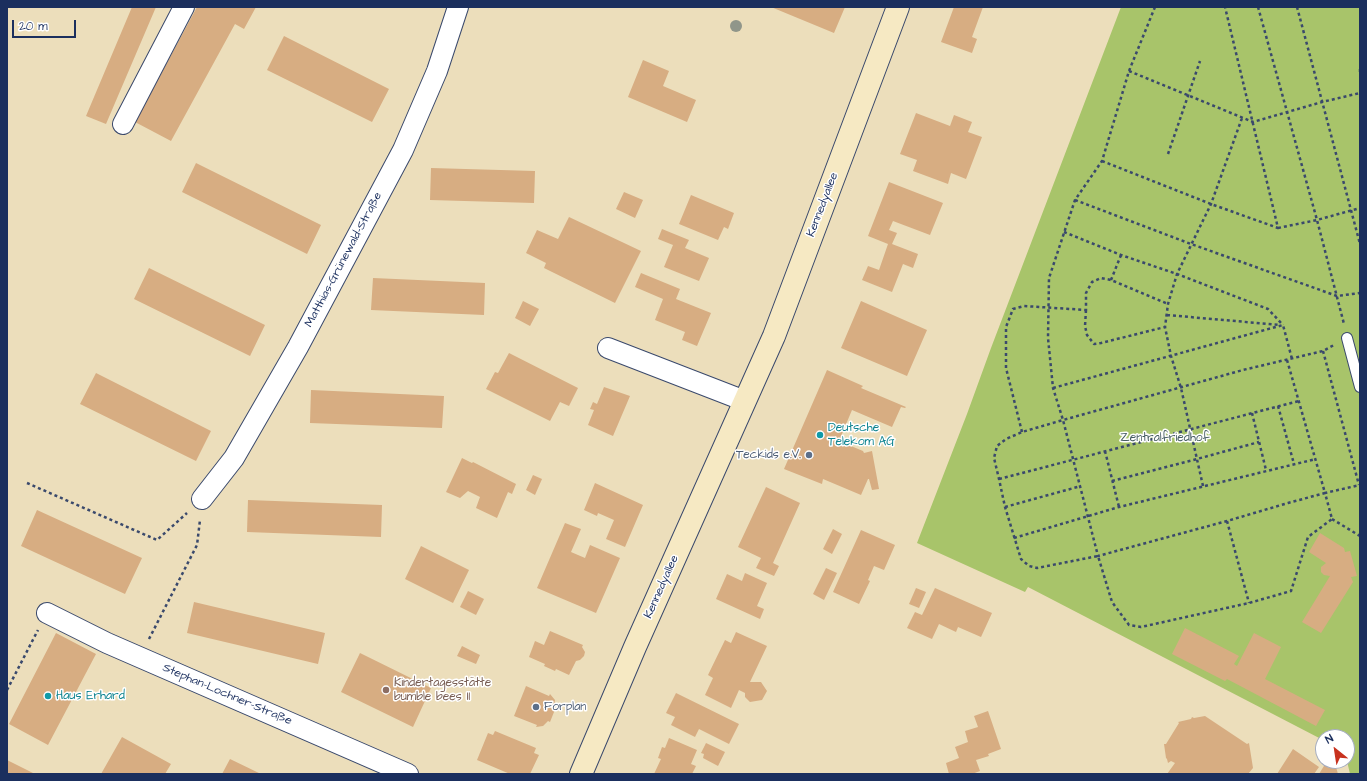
<!DOCTYPE html>
<html>
<head>
<meta charset="utf-8">
<style>
	body { margin:0 }
	#map { position:relative; width:1367px; height:781px; overflow:hidden; background:#ecdebb; font-family:"Architects Daughter",sans-serif }
	canvas { display:block }
	.frame { position:absolute; inset:0; border:8px solid #1b2f5e; pointer-events:none }
	.north { position:absolute; left:1315px; top:729px; width:40px; height:40px; box-sizing:border-box; background:#fff; border:1px solid #a4acbf; border-radius:50%; rotate:330deg; font-size:11px; font-weight:700; line-height:16px; text-align:center; color:#1b2f5e }
	.north::after { content:''; display:block; margin:auto; width:14px; height:18px; background:#c8321e; clip-path:polygon(50% 0,100% 100%,50% 72%,0 100%) }
	.scale { position:absolute; left:12px; top:20px; width:64px; height:18px; box-sizing:border-box; border:2px solid #1b2f5e; border-top:0; padding-left:5px; font-size:12px; line-height:14px; white-space:nowrap; color:#1b2f5e; -webkit-text-stroke:3px #fff; paint-order:stroke }
</style>
</head>
<body>
<div id="map">
<canvas width="1367" height="781"></canvas>
<div class="frame"></div>
<div class="north">N</div>
<div class="scale">20 m</div>
</div>
<script>
const context = document.querySelector('canvas').getContext('2d');
context.lineJoin = 'round';
function fill(path, color) {
  context.fillStyle = color;
  context.fill(path, 'evenodd');
}
function poly(rows) {
  const path = new Path2D();
  for (const r of rows) {
    path.moveTo(r[0], r[1]);
    for (let i = 2; i < r.length; i += 2) path.lineTo(r[i], r[i + 1]);
  }
  return path;
}
function trace(path, color, width, dash) {
  context.strokeStyle = color;
  context.lineWidth = width;
  context.lineCap = dash ? 'butt' : 'round';
  context.setLineDash(dash || []);
  context.stroke(path);
}
function label(font, color, halo, rows, align = 'center') {
  context.font = font + ' "Architects Daughter",sans-serif';
  context.lineWidth = 3;
  context.setLineDash([]);
  context.textBaseline = 'middle';
  context.strokeStyle = halo;
  context.fillStyle = color;
  for (const [text, x, y, turn = 0] of rows) {
    context.save();
    context.translate(x, y);
    context.rotate((+turn || 0) * Math.PI / 180);
    context.textAlign = isNaN(turn) ? turn : align;
    if (halo) context.strokeText(text, 0, 0);
    context.fillText(text, 0, 0);
    context.restore();
  }
}
const green = poly([
	[1121,7,1360,7,1360,774,1350,774,1347,761,1347,737,1323,737,1323,740,1028,587,1025,592,917,543,967,414,991,348]
]);
const building = poly([
	[132,7,156,7,106,124,86,116],
	[197,7,206,8,206,7,256,7,244,29,235,24,171,141,135,122],
	[771,7,845,7,834,33],
	[954,7,983,7,972,37,977,39,972,53,941,42],
	[284,36,389,89,372,122,267,70],
	[643,60,669,71,663,86,696,100,687,122,628,97],
	[916,113,950,126,954,115,972,122,968,132,982,137,966,179,951,173,948,184,913,171,917,160,900,154],
	[196,163,321,225,307,254,182,192],
	[431,168,535,171,534,203,430,200],
	[889,182,943,203,930,235,893,221,889,230,897,233,892,244,918,254,913,268,903,264,892,292,862,280,868,266,879,270,888,244,868,236],
	[624,192,643,200,635,218,616,209],
	[691,195,734,213,728,229,724,227,718,240,679,224],
	[569,217,641,251,615,303,544,268,546,263,526,253,537,230,558,239],
	[662,229,689,240,685,248,709,258,699,281,664,267,673,245,658,239],
	[149,268,265,325,250,356,134,299],
	[641,273,680,289,676,299,711,313,697,346,682,340,685,332,655,320,663,299,635,287],
	[373,278,485,283,484,315,371,310],
	[523,301,539,309,530,326,515,318],
	[861,301,927,330,907,376,841,348],
	[509,353,578,388,569,406,560,402,550,421,486,389,495,372,498,373],
	[827,370,863,386,861,388,906,407,905,408,901,407,892,427,852,410,839,441,863,451,864,453,872,451,879,489,872,490,869,479,868,479,861,495,823,479,822,484,784,469],
	[96,373,211,431,196,461,80,404],
	[604,387,630,396,613,436,588,425,594,410,590,409,593,402,597,404],
	[311,390,444,396,442,428,310,423],
	[462,458,472,463,473,462,516,484,512,494,508,492,497,518,476,508,480,497,468,491,460,498,446,492],
	[533,475,542,479,535,495,526,490],
	[595,483,643,505,625,547,606,539,614,520,598,513,597,516,584,510],
	[766,487,800,503,773,563,779,566,774,576,756,568,761,558,738,547],
	[248,500,382,505,381,537,247,532],
	[37,510,142,558,125,594,21,546],
	[565,523,581,529,571,552,585,558,590,545,620,558,596,613,537,588],
	[833,529,842,534,832,554,823,549],
	[861,530,895,545,884,570,874,566,868,580,870,581,859,604,833,592],
	[1320,533,1344,548,1345,552,1350,551,1357,576,1351,577,1353,582,1321,633,1302,622,1330,576,1324,575,1321,572,1321,567,1326,563,1309,552],
	[421,546,469,570,453,603,405,579],
	[826,568,837,573,824,600,813,594],
	[745,573,767,583,757,606,764,609,760,619,716,599,727,574,742,581],
	[916,588,926,592,919,608,909,604],
	[935,588,992,613,981,637,958,627,956,632,939,624,932,639,907,628,915,612,922,615],
	[468,591,484,599,476,615,460,607],
	[194,602,325,633,318,664,187,633],
	[1185,628,1239,656,1234,664,1237,666,1254,633,1281,647,1265,679,1325,710,1316,726,1227,679,1225,681,1172,654],
	[550,631,583,645,582,647,585,652,584,656,580,660,576,661,569,675,556,669,555,671,544,666,545,664,529,657,535,641,544,645],
	[736,632,767,646,750,682,761,682,767,691,762,700,750,702,745,697,745,693,739,690,731,708,705,695,713,678,708,675,725,640,731,643],
	[56,633,96,654,48,745,9,724],
	[462,646,480,655,476,664,457,656],
	[360,653,431,688,413,727,341,692],
	[526,686,549,696,550,694,555,700,554,706,556,707,550,722,548,721,543,726,536,727,537,725,514,716],
	[676,693,739,724,729,744,699,729,695,737,671,725,675,717,666,713],
	[988,711,1001,749,988,754,989,756,976,760,980,771,972,774,949,774,946,763,959,758,955,747,968,742,965,731,978,727,974,716],
	[1205,716,1247,744,1249,743,1253,768,1248,774,1167,774,1175,763,1171,761,1168,763,1167,759,1166,758,1164,744,1166,744,1179,723,1178,722,1191,719,1192,717,1194,718],
	[495,731,536,748,534,753,539,755,530,774,510,774,477,760,488,733,493,735],
	[122,737,171,764,165,774,101,774],
	[669,738,697,750,691,764,696,766,692,774,654,774,661,759,658,758,662,747,665,748],
	[706,743,725,752,718,766,703,758,704,754,701,753],
	[1293,749,1319,767,1314,774,1277,774],
	[230,759,261,774,222,774],
	[7,760,35,774,7,774],
	[1327,761,1336,767,1338,774,1319,774]
]);
const path = poly([
	[1155,7,1129,71,1102,161,1075,200,1049,278,1048,338,1053,388,1063,420,1243,370,1323,351,1334,345],
	[1258,7,1317,220,1344,324],
	[1297,7,1360,244],
	[1360,7,1360,8],
	[1360,69,1360,73],
	[1129,71,1253,122,1322,102,1360,93],
	[1168,154,1200,61],
	[1102,161,1211,204,1278,228,1225,7],
	[1075,200,1191,244,1337,296,1360,293],
	[1278,228,1317,220,1360,208],
	[1064,232,1121,255,1177,274,1268,309,1283,325],
	[1111,280,1121,255],
	[1086,310,1085,326,1087,335,1094,344,1101,343,1165,327],
	[1167,315,1280,325],
	[1323,351,1359,485],
	[1287,360,1325,493,1288,503,1227,521,1098,556,1063,420,1022,432,1006,439,997,446,994,458,999,479,1005,507,1021,559,1029,566,1037,568,1098,556,1112,602,1129,625,1141,627,1249,603,1291,591,1308,537,1332,519,1325,493,1360,485],
	[1053,388,1283,325,1292,359],
	[1278,406,1294,464],
	[1252,413,1266,470],
	[1022,432,1006,368,1006,327,1013,309,1024,306,1086,310,1086,293,1092,282,1101,278,1111,280,1168,304],
	[1105,451,1119,507],
	[999,479,1299,401],
	[1112,481,1197,459,1259,442],
	[27,483,157,540,187,513],
	[1203,486,1181,388,1171,356,1165,327,1168,304,1177,274,1211,204,1242,118],
	[1005,507,1081,486],
	[1332,519,1360,536],
	[1227,521,1249,603],
	[1014,538,1119,507,1316,459],
	[149,639,197,545,200,520],
	[7,690,38,630]
]);
const lane = poly([
	[1347,338,1360,387]
]);
const street = poly([
	[123,124,184,7],
	[608,348,745,401],
	[202,499,234,458,298,347,403,150,437,71,458,7],
	[47,613,107,643,408,774]
]);
const secondary = poly([
	[581,774,635,647,774,336,898,7]
]);
const trees = [
	[736,26]
];
const markers = [
	[820,435,4,"#0f9aa8"],
	[809,455,4,"#5c6f8a"],
	[386,690,4,"#8d6e63"],
	[48,696,4,"#0f9aa8"],
	[536,707,4,"#5c6f8a"]
];
const streetNames = [
	["Kennedyallee",823,205,-69],
	["Matthias-Grünewald-Straße",344,260,-62],
	["Kennedyallee",662,587,-66],
	["Stephan-Lochner-Straße",227,695,23]
];
const cultureNames = [
	["Deutsche",828,428],
	["Telekom AG",828,442],
	["Haus Erhard",56,696]
];
const parkNames = [
	["Zentralfriedhof",1165,438]
];
const serviceNames = [
	["Teckids e.V.",801,455],
	["Forplan",544,707,"left"]
];
const educationNames = [
	["Kindertagesstätte",394,683],
	["bumble bees II",394,697]
];
fill(green, '#a8c46a');
fill(building, '#d7ad82');
trace(lane, '#3a496c', 12);
trace(street, '#3a496c', 22);
trace(secondary, '#3a496c', 24);
trace(path, '#3a496c', 2.5, [3, 3]);
trace(lane, '#fff', 10);
trace(street, '#fff', 20);
trace(secondary, '#f6e9c3', 22);
context.fillStyle = '#90968a';
for (const [x, y] of trees) {
  context.beginPath();
  context.arc(x, y, 6, 0, 2 * Math.PI);
  context.fill();
}
for (const [x, y, r, color] of markers) {
  const dot = new Path2D();
  dot.arc(x, y, r, 0, 2 * Math.PI);
  context.fillStyle = color;
  context.fill(dot);
  trace(dot, '#fff', 1.5);
}
label('12px', '#1b2f5e', '#fff', streetNames);
label('12px', '#0d838f', '#fff', cultureNames, 'left');
label('12px', '#455c62', '#fff', parkNames);
label('12px', '#4e5e75', '#fff', serviceNames, 'right');
label('12px', '#785e54', '#fff', educationNames, 'left');
</script>
</body>
</html>
